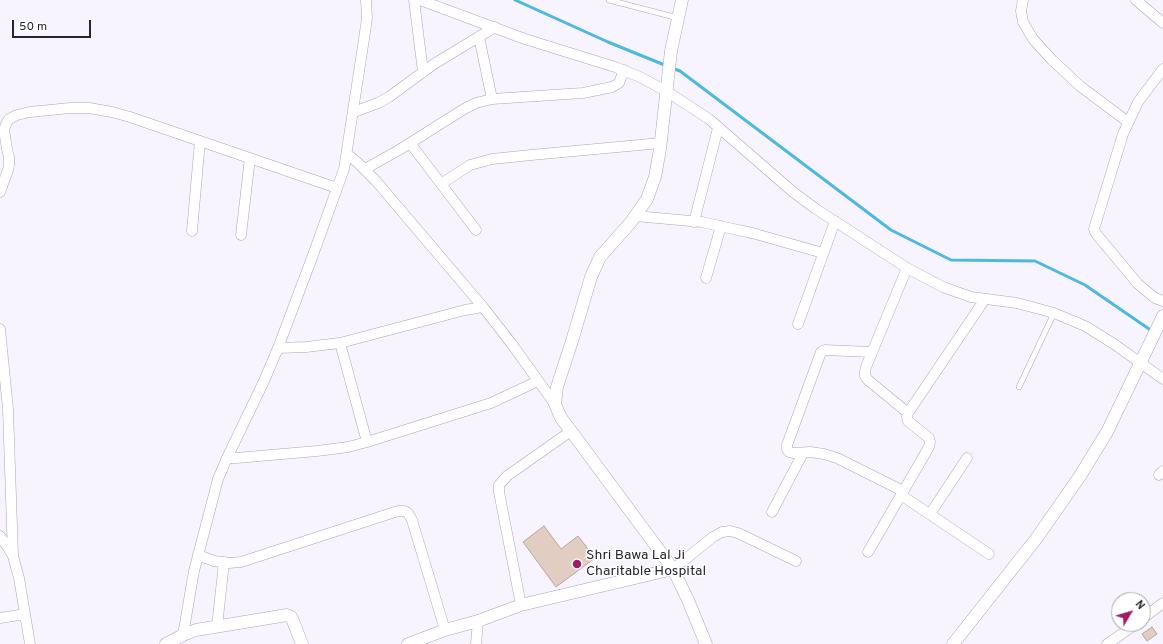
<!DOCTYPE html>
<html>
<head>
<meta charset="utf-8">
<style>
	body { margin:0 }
	#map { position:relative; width:1163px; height:644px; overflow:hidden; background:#f7f3ff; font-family:Overpass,sans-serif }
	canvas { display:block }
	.north { position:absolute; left:1111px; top:592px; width:40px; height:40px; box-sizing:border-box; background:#fff; border:1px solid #a9a8ab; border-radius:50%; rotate:52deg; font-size:11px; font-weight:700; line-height:16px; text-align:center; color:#28262d }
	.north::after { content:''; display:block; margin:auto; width:14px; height:18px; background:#a11b68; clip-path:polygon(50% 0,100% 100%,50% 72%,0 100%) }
	.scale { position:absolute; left:12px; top:20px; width:79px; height:18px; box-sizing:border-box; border:2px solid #28262d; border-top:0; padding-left:5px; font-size:12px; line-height:14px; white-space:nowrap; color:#28262d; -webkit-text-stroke:3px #fff; paint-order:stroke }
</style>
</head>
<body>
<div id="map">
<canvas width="1163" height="644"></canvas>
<div class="north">N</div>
<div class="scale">50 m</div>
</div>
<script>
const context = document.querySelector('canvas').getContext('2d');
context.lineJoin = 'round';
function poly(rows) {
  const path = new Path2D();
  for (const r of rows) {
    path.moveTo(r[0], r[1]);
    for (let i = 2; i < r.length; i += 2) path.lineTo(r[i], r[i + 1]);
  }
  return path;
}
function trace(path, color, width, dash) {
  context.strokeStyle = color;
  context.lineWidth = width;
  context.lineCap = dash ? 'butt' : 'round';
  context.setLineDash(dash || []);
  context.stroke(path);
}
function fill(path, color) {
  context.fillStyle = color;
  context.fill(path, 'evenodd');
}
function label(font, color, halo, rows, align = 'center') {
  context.font = font + ' Overpass,sans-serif';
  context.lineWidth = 3;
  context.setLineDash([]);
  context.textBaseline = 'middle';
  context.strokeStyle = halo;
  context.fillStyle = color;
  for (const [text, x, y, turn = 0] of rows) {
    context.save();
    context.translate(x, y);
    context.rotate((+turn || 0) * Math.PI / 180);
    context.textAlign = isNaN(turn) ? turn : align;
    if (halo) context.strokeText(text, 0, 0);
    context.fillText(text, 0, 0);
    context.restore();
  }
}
const stream = poly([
	[515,0,608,42,667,66],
	[672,68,680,71,891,230,951,260,1035,261,1085,285,1152,331]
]);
const building = poly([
	[544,526,561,549,578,536,595,558,556,587,523,542,544,526],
	[1152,627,1157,634,1147,641,1142,634,1152,627]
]);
const service = poly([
	[609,0,678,18],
	[1019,387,1054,313]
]);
const minor = poly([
	[414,0,423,72],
	[420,0,525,39,615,67,640,77,666,91,709,119,793,192,816,209,907,268,943,287,971,297,1017,303,1054,313,1085,326,1114,344,1163,379],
	[1023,0,1021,11,1023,22,1033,39,1052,60,1080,86,1128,122],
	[1136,0,1163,23],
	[479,37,492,99],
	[1163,69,1138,102,1123,134,1094,229,1095,232,1098,236,1138,284,1155,298,1163,301],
	[354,112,378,103,389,97,434,64,495,27],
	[410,143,476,230],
	[347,154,358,163,376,181,483,307,511,343,555,404],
	[365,169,399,150,464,109,476,103,492,99,583,93,612,87,619,83,624,70],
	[441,184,470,165,492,159,531,155,661,143],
	[0,192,8,170,9,165,9,157,7,149,4,130,6,124,9,119,17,115,30,112,70,108,89,108,112,112,130,117,337,188],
	[635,216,702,222,724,227,752,233,823,253],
	[694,222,718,128],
	[192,231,200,141],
	[241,235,250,158],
	[907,268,866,367,865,372,865,376,868,380,908,413],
	[706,278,721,226],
	[798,324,835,221],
	[0,329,8,409,13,556],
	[340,343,367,442],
	[278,348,306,347,340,343,465,310,483,307],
	[872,352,825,350,821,352,787,445,787,449,789,452,793,453,810,452,824,454,837,458,903,491],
	[227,458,236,458,317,451,348,447,367,442,491,403,538,381],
	[1159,475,1163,471],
	[901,495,989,554],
	[772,512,803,453],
	[930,514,967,458],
	[0,536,7,546,13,556,19,578,30,644],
	[868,552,929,447,930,442,929,438,908,421,907,417,908,413,985,299],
	[198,555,214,561,229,563,241,562,398,511,404,511,408,513,412,520,445,630],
	[673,569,713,537,722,532,730,531,738,533,796,561],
	[521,605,499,492,499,485,507,476,571,431],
	[0,618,25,614],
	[1143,618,1163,603],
	[217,627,224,562],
	[183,635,194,571,218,479,227,458,264,381,278,348,313,255,344,169,364,39,367,18,366,0],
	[476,644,478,621],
	[1107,644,1136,624]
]);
const tertiary = poly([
	[682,0,671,51,660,149,655,177,647,199,631,222,600,257,591,277,572,341,557,387,555,404,561,418,571,431,673,569,688,600,706,644],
	[166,644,183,635,196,630,287,615,291,617,293,621,302,644],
	[408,644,445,630,478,621,521,605,673,569],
	[953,644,1036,539,1080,476,1107,432,1163,316]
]);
const markers = [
	[577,564,5,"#a11b68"]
];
const poiNames = [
	["Shri Bawa Lal Ji",586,556],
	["Charitable Hospital",586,572]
];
trace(stream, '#4fb8df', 3);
fill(building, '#e2cdc2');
trace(building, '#b9a59a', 1);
trace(service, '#aca5b8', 6);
trace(minor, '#aca5b8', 11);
trace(tertiary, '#aca5b8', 13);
trace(service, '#fff', 5);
trace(minor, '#fff', 10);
trace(tertiary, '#fff', 12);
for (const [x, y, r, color] of markers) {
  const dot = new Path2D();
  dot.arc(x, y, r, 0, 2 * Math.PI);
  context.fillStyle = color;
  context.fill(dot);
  trace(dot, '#fff', 1.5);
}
label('14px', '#28262d', '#fff', poiNames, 'left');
</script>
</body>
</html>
